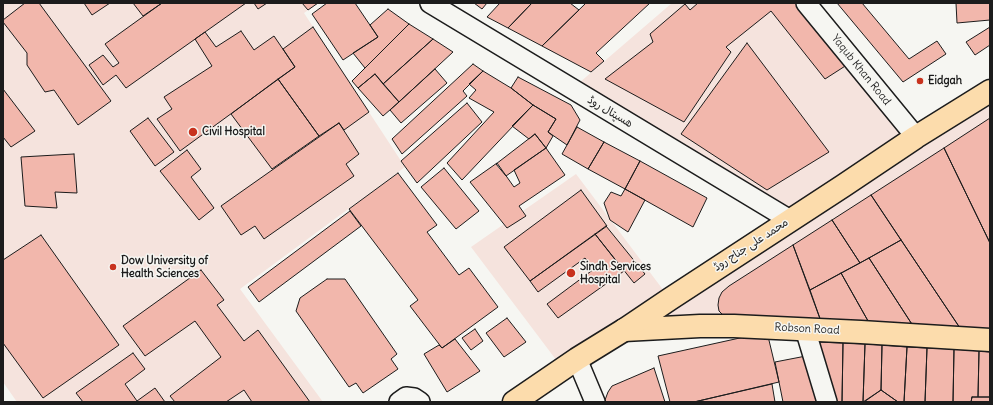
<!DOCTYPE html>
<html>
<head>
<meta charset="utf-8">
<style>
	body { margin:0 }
	#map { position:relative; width:993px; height:405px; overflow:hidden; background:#f6f6f2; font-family:Delius,sans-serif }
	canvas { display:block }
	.frame { position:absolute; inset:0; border:4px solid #1c1c1c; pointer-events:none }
</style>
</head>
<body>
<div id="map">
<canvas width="993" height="405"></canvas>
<div class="frame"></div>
</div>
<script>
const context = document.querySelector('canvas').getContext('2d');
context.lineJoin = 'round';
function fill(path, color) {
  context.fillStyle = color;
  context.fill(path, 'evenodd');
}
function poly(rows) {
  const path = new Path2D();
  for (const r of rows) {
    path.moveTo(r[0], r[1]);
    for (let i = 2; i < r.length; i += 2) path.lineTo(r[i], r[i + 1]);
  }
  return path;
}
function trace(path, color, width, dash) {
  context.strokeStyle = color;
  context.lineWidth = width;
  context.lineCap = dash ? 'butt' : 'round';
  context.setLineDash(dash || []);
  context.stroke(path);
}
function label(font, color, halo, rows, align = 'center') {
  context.font = font + ' Delius,"Playpen Sans Arabic",sans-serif';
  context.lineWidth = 3;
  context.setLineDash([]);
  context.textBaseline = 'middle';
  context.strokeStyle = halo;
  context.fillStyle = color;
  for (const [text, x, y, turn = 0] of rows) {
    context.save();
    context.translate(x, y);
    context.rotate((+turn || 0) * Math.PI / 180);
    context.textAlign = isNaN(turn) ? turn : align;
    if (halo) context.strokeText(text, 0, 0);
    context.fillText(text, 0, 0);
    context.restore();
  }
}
const built = poly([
	[3,3,318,3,304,13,405,167,240,289,323,402,17,402,3,382],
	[672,3,806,3,916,137,990,93,990,342,635,322,563,369,471,247,576,174,670,299,790,221,572,89]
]);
const building = poly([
	[25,3,39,3,111,101,78,125,54,90,45,92,27,65,27,53,3,22,3,20,25,3],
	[84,3,110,3,92,15,84,3],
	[133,3,162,3,143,16,133,3],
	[162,3,246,3,126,88,116,75,103,85,89,65,103,55,113,67,119,63,105,44,162,3],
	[254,3,267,3,258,9,254,3],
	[302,3,318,3,308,10,302,3],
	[327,3,355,3,378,37,343,60,312,14,327,3],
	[474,3,487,3,482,9,474,3],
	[500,3,532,3,508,28,487,17,500,3],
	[532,3,570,3,579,10,542,46,508,28,532,3],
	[586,3,650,3,596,53,604,61,591,72,542,46,586,3],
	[698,3,806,3,853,61,825,79,771,11,726,47,731,52,684,122,605,79,653,42,650,34,685,4,690,10,698,3],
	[837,3,862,3,909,59,937,41,946,54,903,82,837,3],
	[956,3,990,3,990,20,957,23,956,3],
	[388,9,409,24,365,68,353,53,378,37,370,25,388,9],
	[409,24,433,39,383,84,375,74,358,88,352,81,409,24],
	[313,27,369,112,344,130,339,123,319,136,278,79,295,67,283,49,313,27],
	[990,27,990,45,975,55,966,42,990,27],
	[241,31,254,50,274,36,295,67,180,151,157,119,172,109,164,97,212,66,195,39,205,32,216,47,241,31],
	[433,39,453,52,399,102,383,84,433,39],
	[747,43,829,152,767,190,681,134,747,43],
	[473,64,483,71,463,91,467,96,402,154,392,139,473,64],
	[435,69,447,83,401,123,390,110,435,69],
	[483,71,511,88,533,105,462,180,447,163,494,112,469,98,476,90,469,84,483,71],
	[375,74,399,102,383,116,358,88,375,74],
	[518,77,571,105,580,120,567,145,548,132,556,119,533,105,511,88,518,77],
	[278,79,319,136,272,169,231,114,278,79],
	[3,89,35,131,11,147,3,137,3,89],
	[467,103,482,122,417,183,401,161,467,103],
	[533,105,556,119,548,132,553,136,546,148,535,134,529,139,512,126,533,105],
	[148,118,174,152,155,166,130,131,148,118],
	[990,118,990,243,944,148,990,118],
	[339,123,359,154,346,164,354,176,264,239,255,226,241,235,221,206,339,123],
	[577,127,604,142,588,169,562,154,577,127],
	[535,134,546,148,506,176,496,164,535,134],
	[604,142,640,161,625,189,588,169,604,142],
	[546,148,565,175,519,206,526,216,507,228,470,182,497,163,514,187,520,183,514,170,546,148],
	[944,148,990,243,990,336,964,334,871,195,944,148],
	[187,150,201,169,191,177,214,208,199,220,160,171,187,150],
	[74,154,77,193,55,192,57,208,25,206,21,157,74,154],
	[640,161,707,198,693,227,625,189,640,161],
	[444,168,479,211,456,229,421,187,444,168],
	[398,173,437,225,427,232,459,275,469,268,498,307,442,348,410,306,418,300,349,209,398,173],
	[625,189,645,200,628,232,610,220,604,203,611,192,621,196,625,189],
	[581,190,607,226,530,281,504,247,581,190],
	[871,195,901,240,860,263,832,220,871,195],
	[350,211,361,226,259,302,248,287,350,211],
	[832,220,860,263,810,290,793,245,832,220],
	[606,226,645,274,634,283,595,234,606,226],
	[595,234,624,271,558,318,547,304,594,269,585,258,538,292,530,281,595,234],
	[41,235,119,345,43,398,3,343,3,260,41,235],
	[901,240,964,334,917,332,869,258,901,240],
	[793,245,823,327,724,316,719,311,718,305,719,298,722,292,729,286,793,245],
	[869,258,917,332,872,328,841,273,869,258],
	[201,270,224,300,217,305,244,341,258,330,310,402,252,402,244,390,226,402,175,402,170,396,221,357,195,321,145,356,123,326,201,270],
	[841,273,872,328,823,327,810,290,841,273],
	[327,279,345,279,397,354,391,359,398,369,363,393,356,383,349,387,296,311,300,298,327,279],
	[507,318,526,342,504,357,486,333,507,318],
	[475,329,483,341,471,350,462,338,475,329],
	[767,332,779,382,694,402,670,402,658,356,767,332],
	[455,339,480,371,447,392,424,354,439,345,442,348,455,339],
	[818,342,843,343,842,402,830,402,818,342],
	[843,343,865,344,863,402,842,402,843,343],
	[865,344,882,345,881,390,863,402,865,344],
	[882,345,907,347,904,402,898,402,881,390,882,345],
	[907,347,927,348,925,402,904,402,907,347],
	[927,348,954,349,953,402,925,402,927,348],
	[954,349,979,351,978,397,972,397,971,402,953,402,954,349],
	[979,351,990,352,990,397,978,397,979,351],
	[133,353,145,369,125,384,137,401,155,388,165,402,83,402,76,393,133,353],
	[806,356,817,402,783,402,775,362,806,356],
	[654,368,665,402,606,402,605,400,608,392,612,386,654,368],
	[772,384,775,402,694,402,772,384],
	[881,390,898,402,864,402,881,390],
	[972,397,990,397,990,402,971,402,972,397]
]);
const minor = poly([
	[430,3,790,220],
	[806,3,916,137],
	[805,329,827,402],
	[577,359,595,402],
	[399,402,406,397,414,398,420,402]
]);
const major = poly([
	[624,330,700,326,734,326,861,332,990,340]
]);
const highway = poly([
	[514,402,577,359,624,330,670,299,843,186,916,137,990,91]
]);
const markers = [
	[920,81,4,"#c8321e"],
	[193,132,5,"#c8321e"],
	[113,267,4,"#c8321e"],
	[571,273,5,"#c8321e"]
];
const streetNames = [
	["Yaqub Khan Road",861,70,51],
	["ھسپتال روڈ",610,112,31],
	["محمد علی جناح روڈ",751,245,-33],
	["Robson Road",807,329,3]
];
const poiNames = [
	["Eidgah",928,81],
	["Civil Hospital",202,132],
	["Dow University of",121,261],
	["Health Sciences",121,274],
	["Sindh Services",580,267],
	["Hospital",580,280]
];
fill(built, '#f5e3dd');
fill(building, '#f2b7ac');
trace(building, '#1c1c1c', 1);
trace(minor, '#1c1c1c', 22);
trace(major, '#1c1c1c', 25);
trace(highway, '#1c1c1c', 25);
trace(minor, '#f6f6f2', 19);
trace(major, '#fcdcac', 22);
trace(highway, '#fcdcac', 22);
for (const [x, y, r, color] of markers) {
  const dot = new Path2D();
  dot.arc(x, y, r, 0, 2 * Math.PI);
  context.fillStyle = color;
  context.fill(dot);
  trace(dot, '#f6f6f2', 1.5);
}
label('11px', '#1c1c1c', '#f6f6f2', streetNames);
label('bold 11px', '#1c1c1c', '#f6f6f2', poiNames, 'left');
</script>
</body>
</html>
